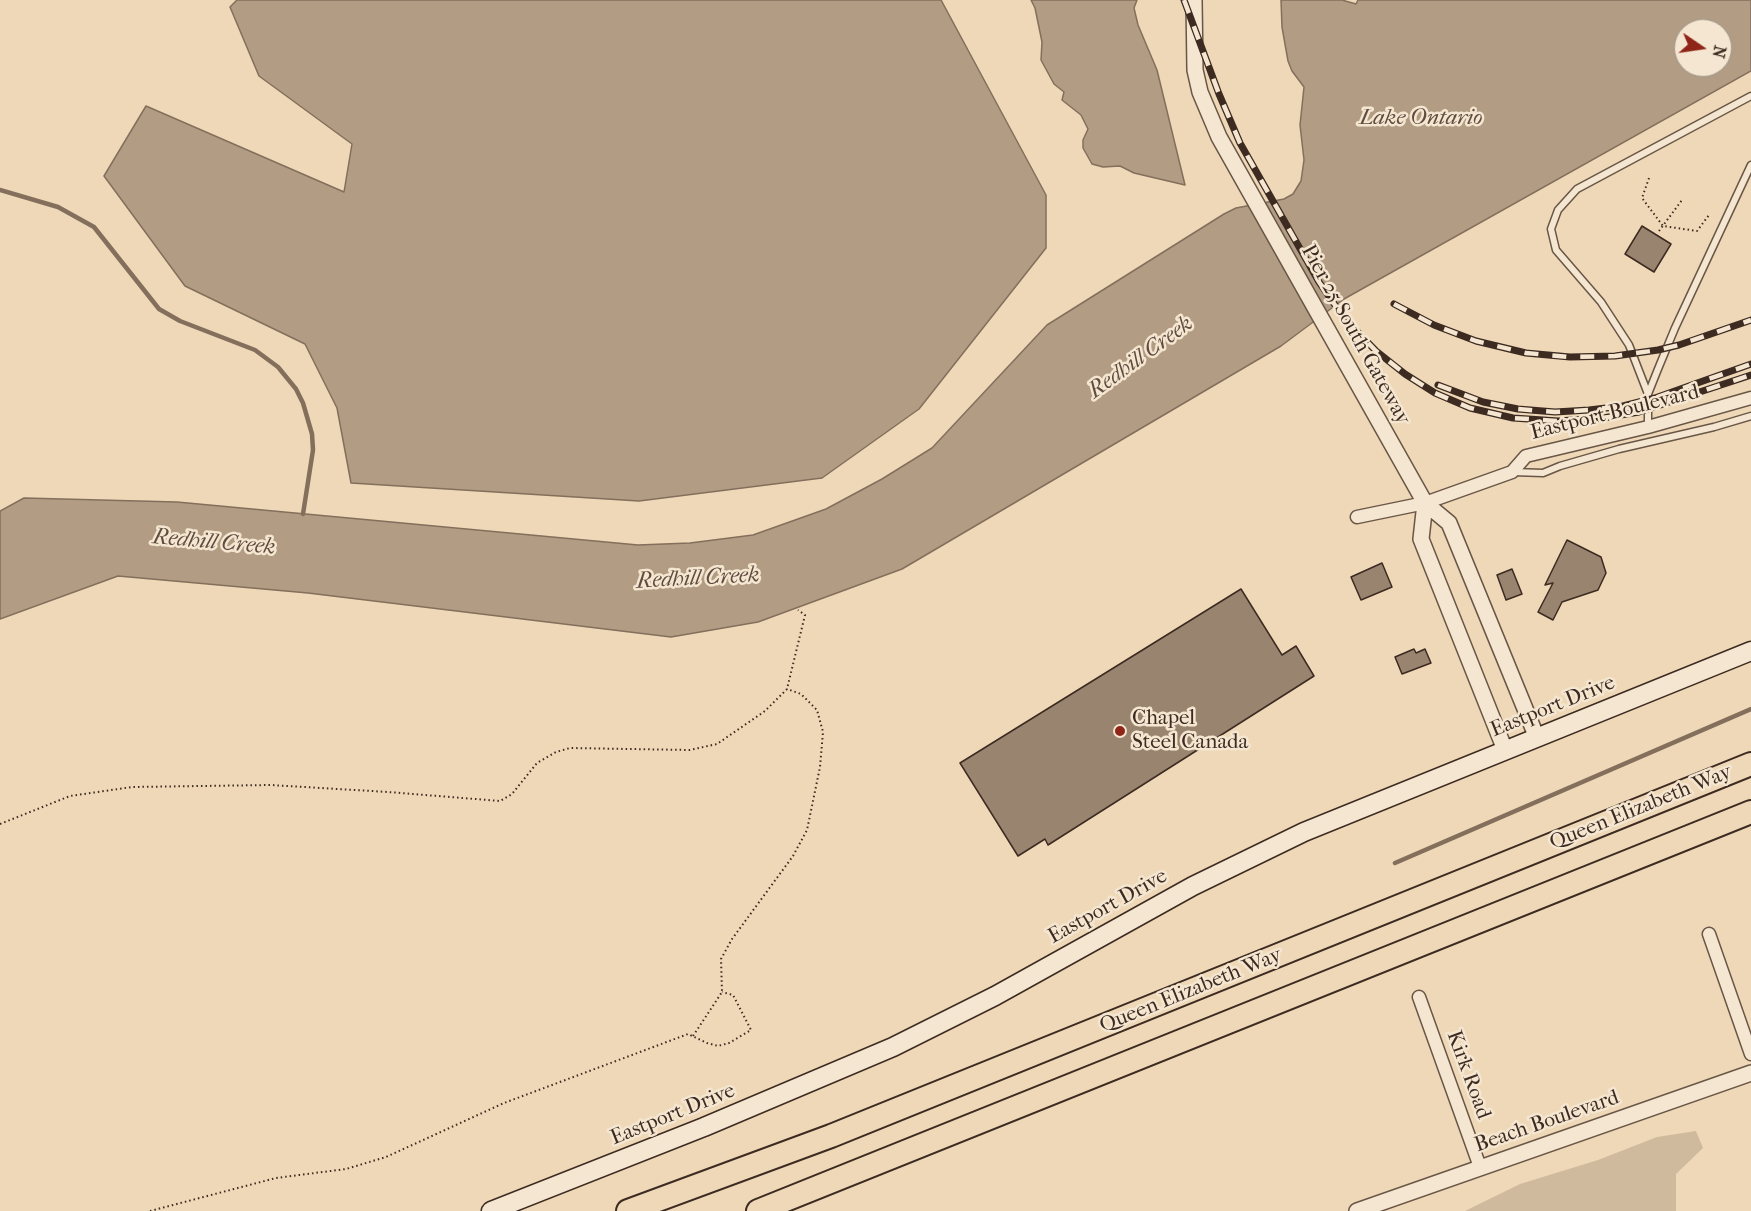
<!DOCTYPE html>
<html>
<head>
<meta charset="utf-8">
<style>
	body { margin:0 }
	#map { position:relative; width:1751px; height:1211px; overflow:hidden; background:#eed8b7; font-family:"IM FELL French Canon",serif }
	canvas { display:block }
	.north { position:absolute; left:1673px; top:18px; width:60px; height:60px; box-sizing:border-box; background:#f4e6d0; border:2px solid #ab9b8a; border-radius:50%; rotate:103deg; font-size:16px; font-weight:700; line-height:24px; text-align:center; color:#3d2a21 }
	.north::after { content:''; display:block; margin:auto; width:21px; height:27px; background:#8f2418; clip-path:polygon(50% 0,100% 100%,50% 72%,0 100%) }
</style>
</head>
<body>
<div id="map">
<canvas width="1751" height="1211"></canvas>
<div class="north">N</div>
</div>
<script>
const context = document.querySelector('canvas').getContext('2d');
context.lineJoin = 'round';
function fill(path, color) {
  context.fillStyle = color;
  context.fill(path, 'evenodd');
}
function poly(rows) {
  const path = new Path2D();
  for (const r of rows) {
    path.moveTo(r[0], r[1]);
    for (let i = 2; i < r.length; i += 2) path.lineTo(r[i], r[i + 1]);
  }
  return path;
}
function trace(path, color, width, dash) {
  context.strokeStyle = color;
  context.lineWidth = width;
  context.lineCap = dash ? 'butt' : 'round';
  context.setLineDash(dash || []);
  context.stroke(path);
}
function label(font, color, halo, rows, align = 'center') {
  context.font = font + ' "IM FELL French Canon",serif';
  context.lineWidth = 5;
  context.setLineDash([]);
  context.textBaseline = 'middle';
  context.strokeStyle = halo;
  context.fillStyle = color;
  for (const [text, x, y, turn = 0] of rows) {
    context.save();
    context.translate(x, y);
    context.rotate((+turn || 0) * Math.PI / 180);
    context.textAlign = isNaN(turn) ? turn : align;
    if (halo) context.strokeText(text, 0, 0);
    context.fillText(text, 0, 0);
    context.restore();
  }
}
const green = poly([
	[1696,1131,1703,1148,1676,1174,1676,1211,1465,1211,1520,1184,1598,1160,1657,1137]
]);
const water = poly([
	[237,0,941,0,1046,195,1046,248,919,409,822,478,639,501,351,483,337,408,305,344,185,286,104,176,146,106,344,192,352,144,259,76,230,7,237,0],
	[1031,0,1137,0,1134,8,1138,25,1157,70,1185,185,1134,173,1120,166,1103,167,1092,164,1083,148,1083,140,1088,129,1081,115,1062,100,1064,92,1054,84,1041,60,1042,42,1035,8,1031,0],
	[1281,0,1342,0,1356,4,1358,0,1751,0,1751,71,1344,299,1281,346,902,569,758,622,671,637,308,593,118,576,0,619,0,511,24,498,177,502,638,545,690,543,753,535,826,509,882,479,932,448,1047,325,1224,214,1236,208,1284,199,1293,194,1301,181,1304,160,1300,125,1304,87,1292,71,1288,61,1282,27,1281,0],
	[1685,30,1721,30,1721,66,1685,66,1685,30]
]);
const stream = poly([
	[0,190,58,207,94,227,159,309,180,321,255,350,278,367,296,389,303,403,312,434,313,450,303,514],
	[1395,863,1751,709]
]);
const building = poly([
	[1642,226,1671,244,1654,272,1625,254,1642,226],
	[1567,540,1601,557,1606,573,1598,590,1562,602,1553,620,1538,612,1553,583,1545,585,1567,540],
	[1382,563,1392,587,1361,600,1351,577,1382,563],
	[1512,569,1522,594,1506,600,1497,575,1512,569],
	[1241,589,1282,655,1296,646,1314,676,1048,845,1045,839,1018,856,960,763,1241,589],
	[1414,649,1416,653,1425,649,1431,663,1402,674,1395,657,1414,649]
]);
const path = poly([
	[1649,178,1642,198,1663,226,1697,231,1709,215],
	[1659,231,1682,200],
	[0,824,70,796,132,787,271,785,388,792,500,801,512,794,537,763,556,752,570,748,690,750,717,744,765,711,787,689,805,615,798,610],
	[693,1036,722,992,721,959,732,939,793,856,807,830,820,767,823,732,817,710,801,694,787,689],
	[150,1211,276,1178,346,1169,386,1157,504,1103,688,1034,707,1043,718,1046,729,1043,751,1030,733,995,722,992]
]);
const service = poly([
	[1648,394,1629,345,1601,302,1556,250,1551,229,1558,210,1577,189,1751,96],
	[1648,426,1648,394,1658,369,1675,328,1751,165],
	[1513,472,1543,473,1560,466,1619,449,1714,427,1751,416]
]);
const minor = poly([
	[1357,517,1425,503,1512,472,1526,456,1648,427,1751,398],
	[1709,934,1751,1054],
	[1419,997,1480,1167]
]);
const tertiary = poly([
	[1194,0,1195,70,1200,92,1219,137,1425,503,1449,523,1537,738],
	[1425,503,1421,539,1505,750],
	[1357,1211,1751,1073]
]);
const secondary = poly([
	[491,1211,704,1127,893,1047,995,996,1193,886,1304,832,1751,651]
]);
const motorway = poly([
	[628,1211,831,1136,1751,764],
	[758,1211,1751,812]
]);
const rail = poly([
	[1184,0,1219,94,1240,143,1319,282,1344,318,1376,351,1405,374,1435,393,1470,408,1513,418,1558,421,1603,418,1639,412,1751,375],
	[1394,304,1434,325,1476,341,1526,353,1570,357,1615,356,1658,350,1679,345,1751,320],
	[1438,385,1483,402,1518,409,1555,412,1589,410,1623,406,1655,398,1751,364]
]);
const markers = [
	[1120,731,6,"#8f2418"]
];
const streetNames = [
	["Pier 25 South Gateway",1355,335,61],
	["Eastport Boulevard",1615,413,-14],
	["Eastport Drive",1553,707,-22],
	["Queen Elizabeth Way",1641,808,-22],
	["Eastport Drive",1108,907,-29],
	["Queen Elizabeth Way",1191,991,-22],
	["Kirk Road",1468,1075,70],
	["Eastport Drive",673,1115,-22],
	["Beach Boulevard",1547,1122,-19]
];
const poiNames = [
	["Chapel",1132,719],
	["Steel Canada",1132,743]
];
const waterNames = [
	["Lake Ontario",1421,119],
	["Redhill Creek",1141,358,-36],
	["Redhill Creek",214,543,5],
	["Redhill Creek",698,579,-3]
];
fill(green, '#d0ba9e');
fill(water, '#b29d84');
trace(water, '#836f5c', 1.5);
trace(stream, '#836f5c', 4.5);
fill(building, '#99846f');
trace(building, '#3d2a21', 1.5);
trace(service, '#695646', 9);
trace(minor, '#695646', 15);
trace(tertiary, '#695646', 18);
trace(secondary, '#3d2a21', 21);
trace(motorway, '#3d2a21', 26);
trace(path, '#3d2a21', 2, [1.5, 3]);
trace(service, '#f4e6d0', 6);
trace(minor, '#f4e6d0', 12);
trace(tertiary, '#f4e6d0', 15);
trace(secondary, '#f4e6d0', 18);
trace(motorway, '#eed8b7', 22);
trace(rail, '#3d2a21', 7);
trace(rail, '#f4e6d0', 4.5, [14]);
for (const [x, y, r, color] of markers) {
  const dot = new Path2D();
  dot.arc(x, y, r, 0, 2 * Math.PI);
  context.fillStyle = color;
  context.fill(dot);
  trace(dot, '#f4e6d0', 2);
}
label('21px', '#3d2a21', '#f4e6d0', streetNames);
label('21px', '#3d2a21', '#f4e6d0', poiNames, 'left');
label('italic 22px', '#604c3f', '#f4e6d0', waterNames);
</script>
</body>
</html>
